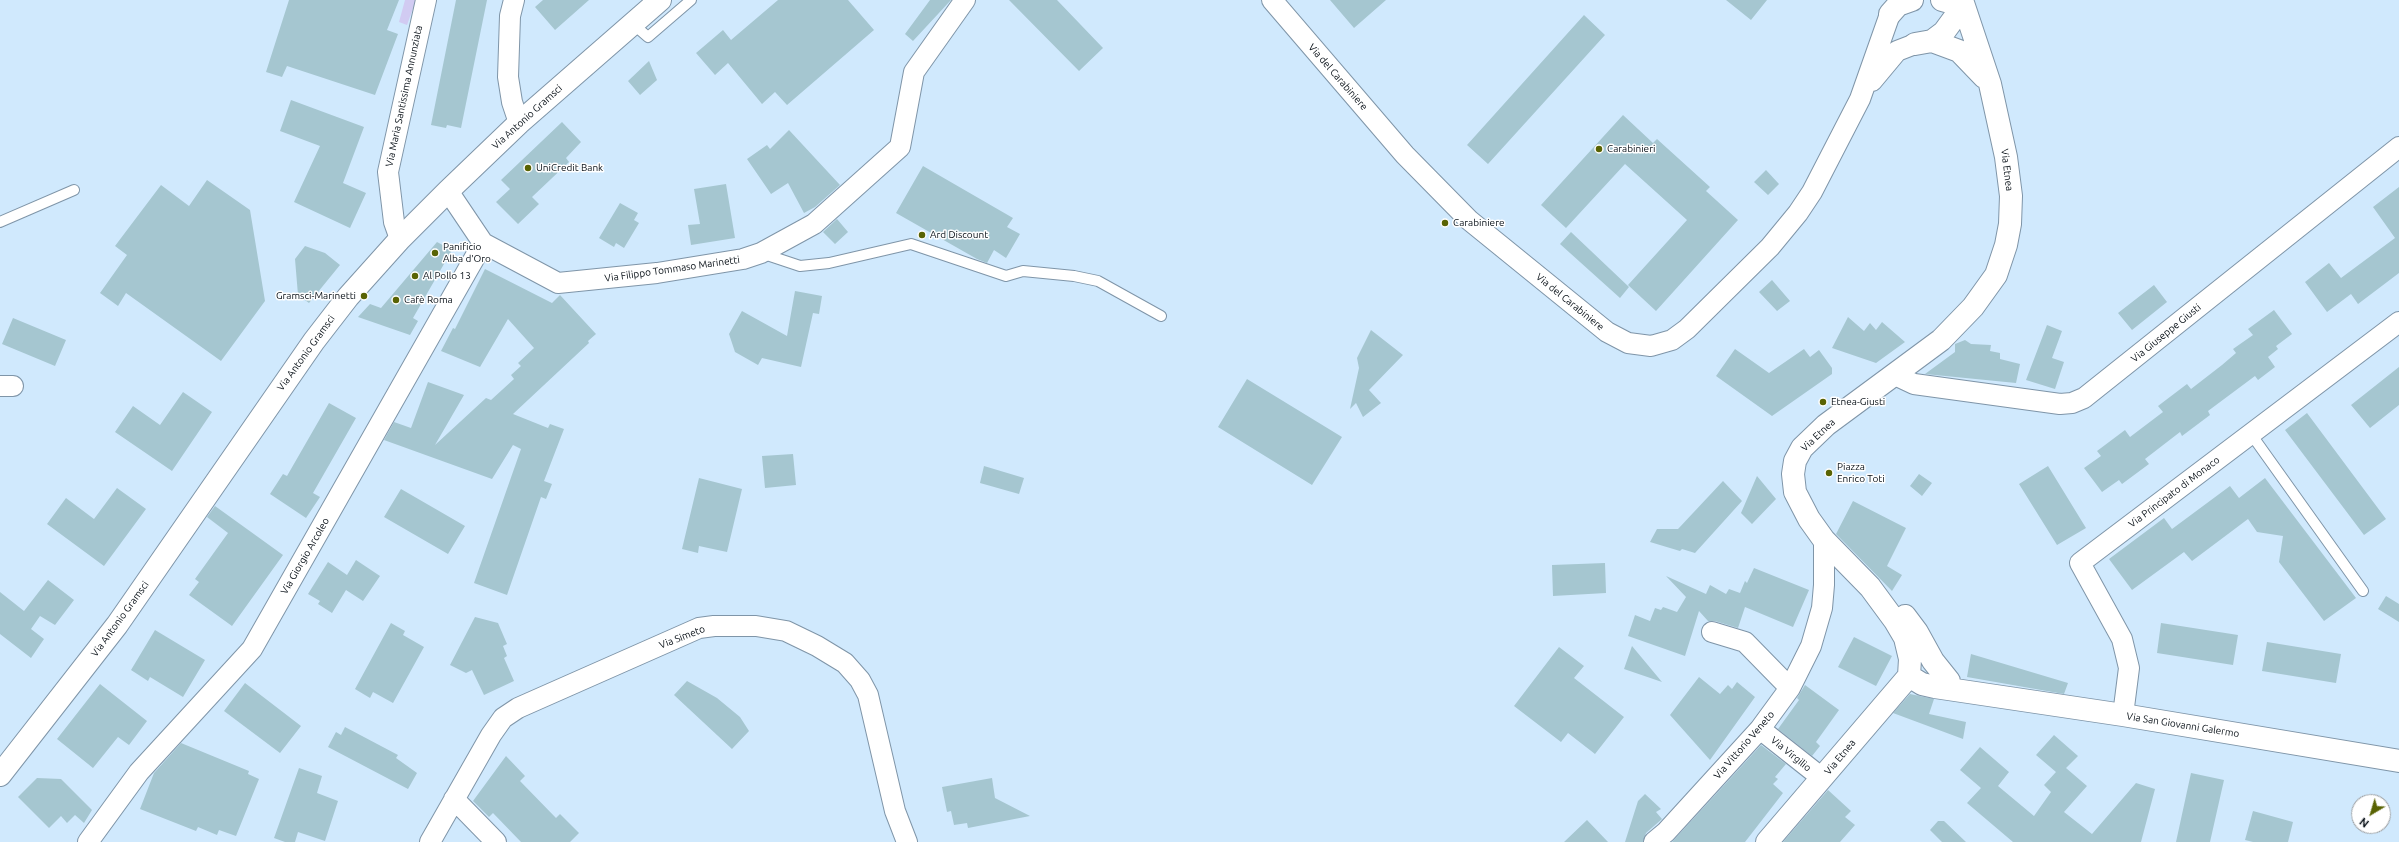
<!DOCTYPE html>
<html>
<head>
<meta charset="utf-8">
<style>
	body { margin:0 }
	#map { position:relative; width:2399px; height:842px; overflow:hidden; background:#d0e9fd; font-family:Ubuntu,sans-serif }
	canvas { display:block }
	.north { position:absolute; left:2351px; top:794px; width:40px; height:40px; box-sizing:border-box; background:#fff; border:1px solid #9c9fa2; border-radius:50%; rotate:218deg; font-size:11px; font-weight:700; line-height:16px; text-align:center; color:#070f16 }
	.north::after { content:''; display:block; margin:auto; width:14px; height:18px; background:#596303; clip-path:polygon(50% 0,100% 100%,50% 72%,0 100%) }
</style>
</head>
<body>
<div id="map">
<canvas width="2399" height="842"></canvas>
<div class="north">N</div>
</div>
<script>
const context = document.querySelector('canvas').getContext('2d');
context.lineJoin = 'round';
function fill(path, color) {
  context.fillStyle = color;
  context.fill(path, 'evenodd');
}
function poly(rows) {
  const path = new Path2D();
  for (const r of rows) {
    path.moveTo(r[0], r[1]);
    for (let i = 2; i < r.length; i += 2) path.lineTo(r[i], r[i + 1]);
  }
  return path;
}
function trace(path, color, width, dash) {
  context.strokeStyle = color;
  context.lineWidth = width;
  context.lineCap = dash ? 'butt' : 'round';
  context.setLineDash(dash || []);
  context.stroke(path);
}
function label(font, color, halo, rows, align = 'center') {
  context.font = font + ' Ubuntu,sans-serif';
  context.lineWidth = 3;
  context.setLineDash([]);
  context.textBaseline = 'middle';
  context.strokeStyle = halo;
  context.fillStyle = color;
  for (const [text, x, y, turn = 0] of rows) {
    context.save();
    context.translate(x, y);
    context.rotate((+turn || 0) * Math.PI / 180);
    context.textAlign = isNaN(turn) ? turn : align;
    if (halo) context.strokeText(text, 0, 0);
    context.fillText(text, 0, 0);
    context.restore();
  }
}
const green = poly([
	[405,0,416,0,407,25,399,22]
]);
const building = poly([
	[289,0,399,0,387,30,398,34,375,95,287,66,282,77,266,72],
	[456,0,487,0,461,128,447,125,446,128,431,125],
	[543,0,589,0,555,30,535,7],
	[778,0,848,0,874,30,787,105,775,92,762,104,728,63,715,75,696,53,723,30,731,40],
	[930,0,951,0,913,41,905,34],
	[1009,0,1057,0,1103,48,1079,71],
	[1330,0,1386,0,1354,28],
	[1726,0,1767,0,1751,20],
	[1584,15,1605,35,1488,164,1467,145],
	[649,61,657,80,640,95,628,81],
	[291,100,364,127,343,183,366,193,350,228,294,202,320,146,280,131],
	[1623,115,1653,143,1657,139,1710,187,1706,191,1738,220,1656,311,1628,285,1687,220,1625,164,1566,228,1541,205],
	[562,122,581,142,566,158,569,162,532,197,539,204,518,224,496,202,510,189,501,180],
	[789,130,840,185,815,207,804,213,788,183,771,194,747,159,767,145,770,149],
	[923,166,1013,218,1007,227,1020,234,1006,258,994,250,987,263,977,259,896,213],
	[1766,170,1779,184,1768,195,1754,182],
	[207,180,250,210,265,301,221,361,126,293,118,306,100,293,127,255,115,246,161,185,189,206],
	[726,184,735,238,691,245,688,225,700,224,694,189],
	[2399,187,2399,273,2358,304,2351,294,2327,312,2305,282,2329,263,2341,278,2395,238,2373,207],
	[620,203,638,213,634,220,639,223,624,248,616,243,614,247,599,238],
	[837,219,848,232,835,244,823,232],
	[1571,232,1629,287,1620,298,1560,244],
	[437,242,452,250,413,318,418,321,410,335,358,317,370,304,381,308],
	[305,246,325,253,340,265,309,303,298,295,295,259],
	[485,269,552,303,560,295,596,334,588,341,589,343,513,414,548,428,550,424,564,429,544,481,552,484,546,499,541,497,507,595,474,583,521,449,513,445,492,479,384,440,394,422,411,428,428,382,464,395,435,445,486,398,491,400,514,379,511,375,521,366,518,363,534,348,508,319,480,367,441,351,453,328,455,329],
	[1772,280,1790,301,1777,311,1759,292],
	[2154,285,2167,302,2132,330,2118,313],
	[795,291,822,296,819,314,813,313,801,367,762,358,758,365,735,352,729,334,742,311,787,336],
	[2274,310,2292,334,2276,346,2278,349,2268,357,2275,367,2258,380,2255,376,2208,411,2210,415,2182,436,2180,432,2145,459,2149,464,2122,484,2119,480,2102,492,2084,468,2101,456,2097,451,2125,430,2130,437,2163,412,2158,406,2187,384,2191,389,2222,365,2236,353,2233,349,2253,335,2248,329],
	[1848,317,1864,331,1870,323,1876,330,1882,322,1905,342,1876,363,1832,348],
	[13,318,66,340,55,366,2,344],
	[2047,325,2062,331,2052,358,2064,362,2055,389,2026,380],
	[1371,330,1403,355,1369,390,1381,403,1363,417,1356,403,1350,409,1359,368,1357,358],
	[1965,340,1971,344,1991,345,1990,351,2000,353,2000,359,2020,364,2016,383,1925,374,1955,352,1955,344],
	[1735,349,1769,373,1804,349,1810,357,1819,350,1832,368,1832,374,1772,416,1716,376],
	[2399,367,2399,405,2370,428,2351,405],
	[1247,379,1342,437,1312,485,1218,427],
	[183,392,212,412,172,471,115,432,133,406,160,425],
	[329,403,356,418,313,493,320,497,306,518,270,494,283,474,287,476],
	[2307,413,2386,519,2364,535,2285,430],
	[793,454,796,485,765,488,762,456],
	[984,466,1024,478,1019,494,980,483],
	[2048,466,2086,528,2057,545,2019,484],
	[1919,474,1932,483,1922,496,1910,486],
	[1757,476,1776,499,1752,524,1741,513],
	[699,478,742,489,727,552,699,546,698,553,682,549],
	[2265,478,2356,598,2324,621,2279,562,2283,536,2257,532,2248,519,2192,561,2184,552,2132,590,2109,559,2164,518,2172,529,2230,486,2239,498],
	[1723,481,1742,501,1695,553,1682,549,1680,551,1650,542,1657,529,1678,529],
	[117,488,146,509,104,566,47,524,66,498,94,519],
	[401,489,465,526,448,554,384,517],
	[1853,501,1906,528,1887,566,1902,575,1892,591,1836,534],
	[215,506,283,555,232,626,189,595,199,582,195,579,228,533,207,517],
	[356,560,380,576,363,601,346,590,332,613,318,604,320,601,308,594,328,562,347,575],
	[1605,563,1606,593,1553,596,1552,565],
	[1754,568,1809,590,1793,627,1745,607,1738,628,1715,621,1708,621,1699,611,1685,656,1628,636,1635,615,1650,621,1655,608,1661,610,1663,607,1677,612,1686,597,1666,576,1706,594,1710,585,1726,594,1729,589,1740,593,1745,581,1747,583],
	[48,580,74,600,55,625,40,616,31,629,44,639,31,658,0,634,0,592,24,611],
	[2386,596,2399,604,2399,622,2378,609],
	[475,617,498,623,507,644,503,646,507,656,504,658,514,681,484,695,472,670,466,673,450,665],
	[391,623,405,631,403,635,424,647,393,703,373,692,370,698,355,689],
	[2161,623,2238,635,2233,665,2157,653],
	[155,630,205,660,183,697,150,677,148,681,131,670],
	[1854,637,1892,656,1876,686,1838,667],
	[2267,642,2341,654,2336,683,2262,671],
	[1632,646,1662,682,1624,669],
	[1559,647,1584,666,1574,678,1624,717,1595,754,1568,733,1561,742,1514,706],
	[1971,654,2068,683,2064,694,1967,677],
	[1699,677,1720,694,1728,685,1732,689,1737,682,1755,697,1710,760,1670,715],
	[687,681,717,698,740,717,749,731,732,749,674,695],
	[245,683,301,726,280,753,224,711],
	[100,684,147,721,129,745,118,737,93,768,57,739],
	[1805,685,1839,710,1816,742,1820,746,1812,756,1778,729,1799,700,1797,698],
	[1910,694,1934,699,1929,714,1966,722,1963,739,1893,713],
	[345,727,398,755,396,758,417,773,408,789,328,747,336,732,341,735],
	[2054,735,2078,756,2066,768,2087,786,2064,812,2092,834,2136,783,2155,789,2141,842,2013,842,1967,803,1981,788,1960,770,1980,747,2009,772,1998,786,2034,816,2051,792,2044,785,2056,772,2036,755],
	[181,743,249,771,248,774,259,779,236,836,219,830,217,835,198,827,196,831,140,809,154,773],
	[1761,745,1786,764,1775,777,1778,779,1773,784,1783,793,1745,842,1672,842],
	[506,756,525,776,520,781,556,818,560,814,579,833,570,842,521,842,493,813,489,817,473,801],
	[299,768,322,776,317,793,338,801,325,841,298,832,295,842,285,842,274,838],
	[2191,773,2224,780,2210,842,2176,842],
	[37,778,61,779,92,810,84,823,75,815,67,823,61,816,49,828,18,797],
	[992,778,995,798,1030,816,968,828,967,823,954,825,951,811,947,812,942,787],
	[1828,790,1851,811,1845,817,1855,825,1840,842,1783,842],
	[1645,794,1661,809,1656,812,1662,819,1646,833,1643,842,1625,842,1638,801],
	[2253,811,2293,822,2288,842,2253,842,2245,840],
	[1587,820,1608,842,1564,842],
	[1938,821,1944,821,1966,842,1942,842,1930,830]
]);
const lane = poly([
	[633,24,648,37,691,0],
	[0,222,74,190],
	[761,253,800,266,829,263,911,244,1006,276,1023,271,1074,276,1098,281,1161,316],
	[2251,434,2363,591]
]);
const street = poly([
	[514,0,510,16,508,77,512,102,519,123],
	[1272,0,1405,155,1469,220,1607,332,1628,343,1651,346,1672,340,1687,329,1770,247,1798,213,1812,192,1860,99,1890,14],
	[1872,81,1897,51,1915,44],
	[448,191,483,243,558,283,657,273,743,259,761,253,814,224,900,147,914,72,965,0],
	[400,239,394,222,388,172,426,0],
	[1895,375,1914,384,2060,404,2072,403,2084,398,2399,147],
	[0,386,13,386],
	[1712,632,1745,642,1790,688],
	[2123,715,2129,668,2122,639,2080,563,2399,322],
	[1760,729,1822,778],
	[454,799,496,842],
	[88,842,139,772,252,649,483,243],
	[430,842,491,735,503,718,518,708,699,628,714,626,756,626,786,631,817,646,845,663,860,680,868,695,895,811,907,842],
	[1654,842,1666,832,1760,729,1790,688,1811,646,1822,608,1824,585,1824,540]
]);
const secondary = poly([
	[1890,14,1898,5,1912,0],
	[1932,41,1959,51,1984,77],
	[1915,44,1932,41,1944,32,1963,6,1942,0],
	[1905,616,1917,632,1933,661,1949,681],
	[1909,676,1922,684,1935,687,2123,715,2399,761],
	[0,775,117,625,314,341,348,297,400,239,448,191,519,123,660,0],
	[1767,842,1909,676,1910,659,1905,638,1895,621,1870,587,1824,540,1809,519,1795,492,1793,474,1795,461,1802,448,1826,425,1941,340,1973,307,1996,275,2006,245,2010,224,2011,196,2006,157,1990,84,1962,0]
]);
const markers = [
	[1599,149,4,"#596303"],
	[528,168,4,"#596303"],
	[1445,223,4,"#596303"],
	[922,235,4,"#596303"],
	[435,253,4,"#596303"],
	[415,276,4,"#596303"],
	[364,296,4,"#596303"],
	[396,300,4,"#596303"],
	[1823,402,4,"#596303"],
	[1829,473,4,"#596303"]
];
const streetNames = [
	["Via del Carabiniere",1338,77,49],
	["Via Maria Santissima Annunziata",404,96,-78],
	["Via Antonio Gramsci",527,117,-42],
	["Via Etnea",2007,170,83],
	["Via Filippo Tommaso Marinetti",672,269,-8],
	["Via del Carabiniere",1570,302,39],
	["Via Giuseppe Giusti",2166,333,-39],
	["Via Antonio Gramsci",306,353,-54],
	["Via Etnea",1818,435,-43],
	["Via Principato di Monaco",2174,492,-37],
	["Via Giorgio Arcoleo",305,556,-60],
	["Via Antonio Gramsci",120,619,-54],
	["Via Simeto",682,637,-21],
	["Via San Giovanni Galermo",2183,725,9],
	["Via Vittorio Veneto",1744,745,-49],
	["Via Virgilio",1791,754,39],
	["Via Etnea",1840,757,-50]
];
const poiNames = [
	["Carabinieri",1607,149],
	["UniCredit Bank",536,168],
	["Carabiniere",1453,223],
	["Ard Discount",930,235],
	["Panificio",443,247],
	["Alba d'Oro",443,259],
	["Al Pollo 13",423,276],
	["Gramsci-Marinetti",356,296,"right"],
	["Cafè Roma",404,300],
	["Etnea-Giusti",1831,402],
	["Piazza",1837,467],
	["Enrico Toti",1837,479]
];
fill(green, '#d1cbf2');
fill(building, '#a5c6d0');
trace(lane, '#7f95a8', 12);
trace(street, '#7f95a8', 22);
trace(secondary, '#7f95a8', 24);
trace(lane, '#fff', 10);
trace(street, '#fff', 20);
trace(secondary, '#fff', 22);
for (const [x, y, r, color] of markers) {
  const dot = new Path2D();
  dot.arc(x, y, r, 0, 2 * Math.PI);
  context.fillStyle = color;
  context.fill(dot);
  trace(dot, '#fff', 1.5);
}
label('10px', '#070f16', '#fff', streetNames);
label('10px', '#070f16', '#fff', poiNames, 'left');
</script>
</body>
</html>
